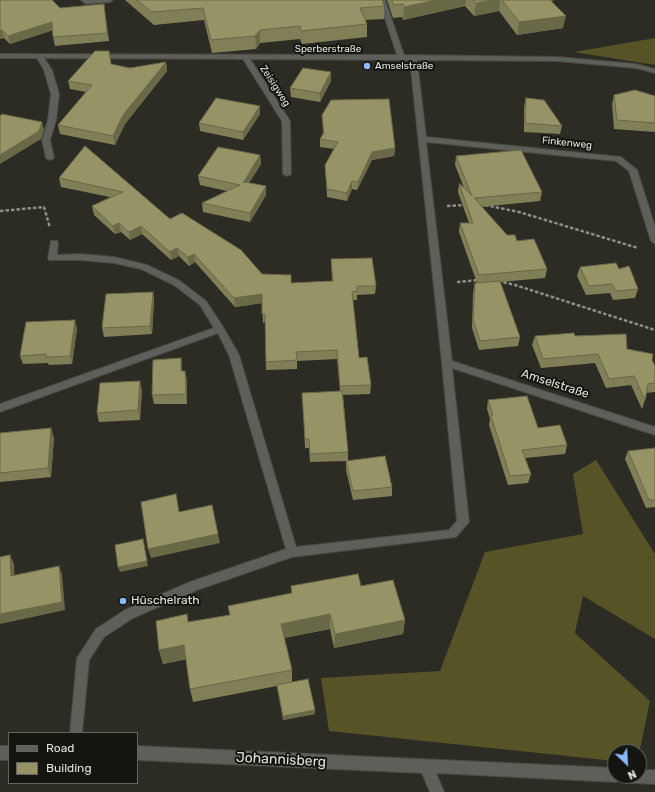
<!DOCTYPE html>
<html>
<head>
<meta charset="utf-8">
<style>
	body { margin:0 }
	#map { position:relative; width:655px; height:792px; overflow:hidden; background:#2c2c24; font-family:Rubik,sans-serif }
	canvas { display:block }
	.legend { position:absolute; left:8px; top:732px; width:130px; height:52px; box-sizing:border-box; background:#141410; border:1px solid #666661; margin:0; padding:5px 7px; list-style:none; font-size:12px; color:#e1e1db }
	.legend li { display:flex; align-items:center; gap:8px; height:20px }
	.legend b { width:20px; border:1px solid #666661 }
	.north { position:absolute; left:607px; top:744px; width:40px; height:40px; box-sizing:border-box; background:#141410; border:1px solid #666661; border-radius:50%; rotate:155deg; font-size:11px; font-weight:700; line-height:16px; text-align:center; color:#e1e1db }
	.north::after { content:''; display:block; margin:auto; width:14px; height:18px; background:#88bafc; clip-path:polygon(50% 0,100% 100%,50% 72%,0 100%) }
</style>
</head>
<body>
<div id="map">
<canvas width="655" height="792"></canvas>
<ul class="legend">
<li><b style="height:5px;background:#5e5e5a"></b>Road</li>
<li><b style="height:11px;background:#969466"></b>Building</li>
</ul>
<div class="north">N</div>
</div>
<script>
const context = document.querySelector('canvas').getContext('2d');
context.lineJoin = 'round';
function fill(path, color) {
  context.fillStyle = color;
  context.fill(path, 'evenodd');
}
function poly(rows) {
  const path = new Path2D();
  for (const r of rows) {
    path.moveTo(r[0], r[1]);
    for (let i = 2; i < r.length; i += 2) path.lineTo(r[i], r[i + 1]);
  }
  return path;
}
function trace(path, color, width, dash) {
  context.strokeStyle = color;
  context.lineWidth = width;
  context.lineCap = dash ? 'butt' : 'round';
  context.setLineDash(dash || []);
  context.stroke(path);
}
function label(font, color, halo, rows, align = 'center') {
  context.font = font + ' Rubik,sans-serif';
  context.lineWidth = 4;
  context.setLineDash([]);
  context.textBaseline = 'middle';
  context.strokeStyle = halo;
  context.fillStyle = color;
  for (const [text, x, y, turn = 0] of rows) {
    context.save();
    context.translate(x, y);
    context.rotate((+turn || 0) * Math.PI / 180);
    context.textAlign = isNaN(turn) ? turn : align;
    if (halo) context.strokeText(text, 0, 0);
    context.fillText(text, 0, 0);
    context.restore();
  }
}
const forest = poly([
	[655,38,655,65,574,52],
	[596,460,655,554,655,639,583,596,575,633,650,701,639,754,639,752,615,752,615,761,329,731,321,678,440,671,485,552,583,534,573,474]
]);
const path = poly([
	[485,205,519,212,638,248],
	[447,206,464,205],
	[0,211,44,207,50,228],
	[498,281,515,285,655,330],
	[457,282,478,280]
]);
const minor = poly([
	[81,0,113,0,110,2,86,4,81,0],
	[379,0,385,0,404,55,557,57,636,64,655,69,655,73,636,68,557,61,417,60,426,137,621,157,637,170,655,227,655,244,651,241,629,171,616,161,426,142,452,361,655,427,655,435,452,368,469,522,456,537,292,557,197,590,133,618,104,637,89,660,82,733,70,733,77,658,96,629,125,610,190,582,286,549,229,355,218,333,0,412,0,404,214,328,200,305,174,285,141,269,114,263,80,260,49,260,48,258,51,241,57,241,58,243,57,255,80,254,114,257,147,265,180,281,206,301,223,327,239,355,296,547,449,530,457,521,442,363,410,60,402,61,399,60,250,59,290,121,291,174,287,176,283,174,282,121,243,59,44,58,52,70,59,94,56,120,50,140,54,158,50,160,46,158,42,140,48,120,51,94,44,70,37,58,0,58,0,54,397,55,379,0],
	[0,746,9,746,9,760,0,760,0,746],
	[137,746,615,768,615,776,621,776,620,780,615,782,436,773,444,792,430,792,422,773,137,760,137,746],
	[639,770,655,770,655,784,632,783,627,781,625,776,639,776,639,770]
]);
const wall = poly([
	[0,0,60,8,105,12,109,41,55,46,53,37,53,30,10,44,4,38,0,39],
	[125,0,382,0,384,6,384,19,365,20,367,24,367,37,302,44,300,39,260,43,256,49,212,53,204,20,154,25],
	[387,0,555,0,551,1,563,28,517,35,499,11,474,16,465,6,403,20,402,17,393,18],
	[111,60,111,65,130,68,166,62,167,71,125,124,115,145,60,134,58,125,86,92,70,89,68,81],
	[331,81,320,102,291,97,290,88],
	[614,95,655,96,655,132,614,129,612,104],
	[526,98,562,126,560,134,524,132,524,107],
	[260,114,243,140,200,131,199,123],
	[322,115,395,148,394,156,372,160,357,190,352,189,347,201,327,197,325,165,334,149,320,147,320,139,323,133],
	[85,146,170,219,262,274,292,283,332,281,331,259,376,286,375,294,357,295,357,300,353,300,359,358,371,385,370,394,343,395,348,452,348,461,392,487,392,496,353,500,346,470,346,461,310,462,309,448,305,448,303,402,340,391,337,359,297,361,297,369,266,370,265,322,263,323,262,303,235,307,195,262,189,266,179,256,171,260,142,234,130,240,121,232,115,234,94,215,92,206,110,197,61,187,59,178],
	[260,155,261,164,249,183,266,186,266,195,250,222,203,212,202,203,227,191,200,185,198,176],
	[456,156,542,192,540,201,481,207,507,235,517,241,547,269,545,278,500,282,520,337,518,346,479,350,472,328,473,292,475,283,477,283,459,232,460,223,469,223,458,192,459,183,464,188,455,165],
	[580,267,619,269,638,289,635,298,613,300,610,293,586,295,577,276],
	[153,292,154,300,152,334,104,337,102,328],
	[77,329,72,364,49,365,48,363,23,364,20,356],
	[535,336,575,336,627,349,652,360,655,366,655,392,646,393,645,400,642,409,631,385,606,388,595,363,541,368,532,345],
	[181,358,182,371,185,371,187,381,187,404,154,404,152,395],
	[142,390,140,420,99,422,97,413],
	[488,400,538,428,567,445,565,454,525,458,531,474,528,483,508,485,489,425,490,419,487,409],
	[0,433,54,437,51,477,0,482],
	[655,448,655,507,646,508,625,459,628,451],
	[291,586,361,586,405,620,403,634,334,648,330,629,284,638,292,670,292,682,315,714,283,720,277,686,193,702,190,689,186,659,163,664,159,650,189,622,229,615,291,593]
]);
const shadedWall = poly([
	[437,0,466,0,465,6,403,20,404,7],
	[494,0,500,0,499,11,474,16,476,3],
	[104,4,105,12,109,41,107,33],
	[566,16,563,28,517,35,519,22],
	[52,22,54,30,10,44,8,36],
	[0,30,2,30,4,38,0,39],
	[260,30,260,43,256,49,255,36],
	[166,62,167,71,125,124,115,145,113,136,123,115],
	[331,72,331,81,320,102,320,93],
	[260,106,260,114,243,140,243,132],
	[42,122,44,130,41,139,0,164,0,155],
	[395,148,394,156,372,160,357,190,358,182,372,152],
	[260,155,261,164,243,192,243,183],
	[352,181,352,189,347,201,347,193],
	[266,186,266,195,250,222,250,213],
	[119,223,121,232,115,234,113,226],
	[141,226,142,234,130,240,129,232],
	[177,248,179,256,171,260,170,252],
	[194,254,195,262,189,266,188,257],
	[153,292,154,300,152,334,150,326],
	[262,294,263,303,235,307,234,298],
	[75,320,77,329,72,364,70,356],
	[181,358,182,368,182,381,181,371],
	[185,371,187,381,187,404,186,394],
	[140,381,142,390,140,420,138,410],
	[51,428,54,437,51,477,48,468],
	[218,534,220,543,151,558,148,549],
	[143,539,148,566,120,572,118,567],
	[10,555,14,564,15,584,11,576],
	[59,566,62,574,65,610,0,624,0,614],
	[330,614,330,629,283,638,281,624],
	[405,620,403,634,334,648,335,634],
	[184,645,188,659,163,664,159,650],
	[315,710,315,714,283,720,283,716]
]);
const building = poly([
	[0,0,52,0,60,8,104,4,107,33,53,37,52,22,8,36,2,30,0,30,0,0],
	[137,0,382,0,384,6,360,8,367,24,301,31,300,26,260,30,255,36,211,40,203,8,152,12,137,0],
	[392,0,437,0,404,7,403,4,393,5,392,0],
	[473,0,494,0,476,3,473,0],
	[502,0,550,0,566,16,519,22,502,0],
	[95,51,109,51,111,64,130,68,166,62,123,115,113,136,58,125,92,85,68,81,95,51],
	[303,68,331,72,320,93,290,88,303,68],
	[635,90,655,96,655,123,617,120,614,95,635,90],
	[216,98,260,106,243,132,199,123,216,98],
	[526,98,544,100,562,126,525,123,526,98],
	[389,99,395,148,372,152,358,182,352,181,347,193,327,189,325,165,338,142,320,139,324,133,322,115,331,100,389,99],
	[2,114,42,122,39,131,0,155,0,116,2,114],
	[85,146,170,219,182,213,241,250,262,274,291,275,291,283,333,281,331,259,372,258,376,286,357,286,357,291,352,292,359,358,367,357,371,385,340,386,337,350,296,352,297,360,266,362,265,314,262,314,262,294,234,298,194,254,188,257,177,248,170,252,141,226,129,232,119,223,113,226,92,206,123,192,59,178,85,146],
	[218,147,260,155,243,183,245,182,266,186,250,213,202,203,240,185,198,176,218,147],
	[521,150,542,192,474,198,507,235,515,235,517,241,534,239,547,269,479,275,460,223,473,223,459,183,472,196,456,156,521,150],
	[616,263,619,269,629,266,638,289,616,291,612,284,589,286,580,267,616,263],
	[500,281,520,337,480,341,473,319,475,283,500,281],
	[153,292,150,326,102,328,106,294,153,292],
	[75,320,70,356,46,357,46,354,20,356,26,322,75,320],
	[574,333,575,336,626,334,627,349,653,354,652,360,655,366,655,383,648,384,645,400,634,376,609,379,598,354,543,359,535,336,574,333],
	[181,358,181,371,185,371,186,394,152,395,153,360,181,358],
	[140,381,138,410,97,413,100,383,140,381],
	[342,391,348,452,310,454,309,439,305,439,302,393,342,391],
	[527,396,538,428,560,425,567,445,522,450,531,474,510,476,491,416,493,415,488,400,527,396],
	[51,428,48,468,0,473,0,433,51,428],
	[655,448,655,500,649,500,628,451,655,448],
	[385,456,392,487,353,491,346,461,385,456],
	[176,494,179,512,212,505,218,534,148,549,141,502,176,494],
	[143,539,147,561,118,567,115,545,143,539],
	[10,555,11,576,59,566,62,602,0,614,0,557,10,555],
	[358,574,361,586,393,580,405,620,335,634,330,614,281,624,292,670,190,689,184,645,159,650,156,621,187,614,188,622,230,615,228,606,292,593,291,586,358,574],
	[308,679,315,710,283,716,277,685,308,679]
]);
const markers = [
	[367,66,4,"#88bafc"],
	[123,601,4,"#88bafc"]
];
const farStreetnames = [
	["Sperberstraße",328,49],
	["Zeisigweg",275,86,57],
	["Finkenweg",567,143,6]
];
const farPoinames = [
	["Amselstraße",375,66]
];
const streetNames = [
	["Amselstraße",555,384,18]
];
const poiNames = [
	["Hüschelrath",131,601]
];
const nearStreetnames = [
	["Johannisberg",281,760,3]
];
fill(forest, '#565327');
trace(minor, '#494941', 2);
trace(path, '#8e8e87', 2.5, [3.5, 2]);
fill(minor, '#5e5e5a');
fill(wall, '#817f58');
fill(shadedWall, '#696847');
fill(building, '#969466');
trace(building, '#696847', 1);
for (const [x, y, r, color] of markers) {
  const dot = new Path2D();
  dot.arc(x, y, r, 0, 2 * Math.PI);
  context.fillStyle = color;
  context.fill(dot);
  trace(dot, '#141410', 1.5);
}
label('10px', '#e1e1db', '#141410', farStreetnames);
label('10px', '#e1e1db', '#141410', farPoinames, 'left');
label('12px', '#e1e1db', '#141410', streetNames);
label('12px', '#e1e1db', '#141410', poiNames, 'left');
label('14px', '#e1e1db', '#141410', nearStreetnames);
</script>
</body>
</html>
